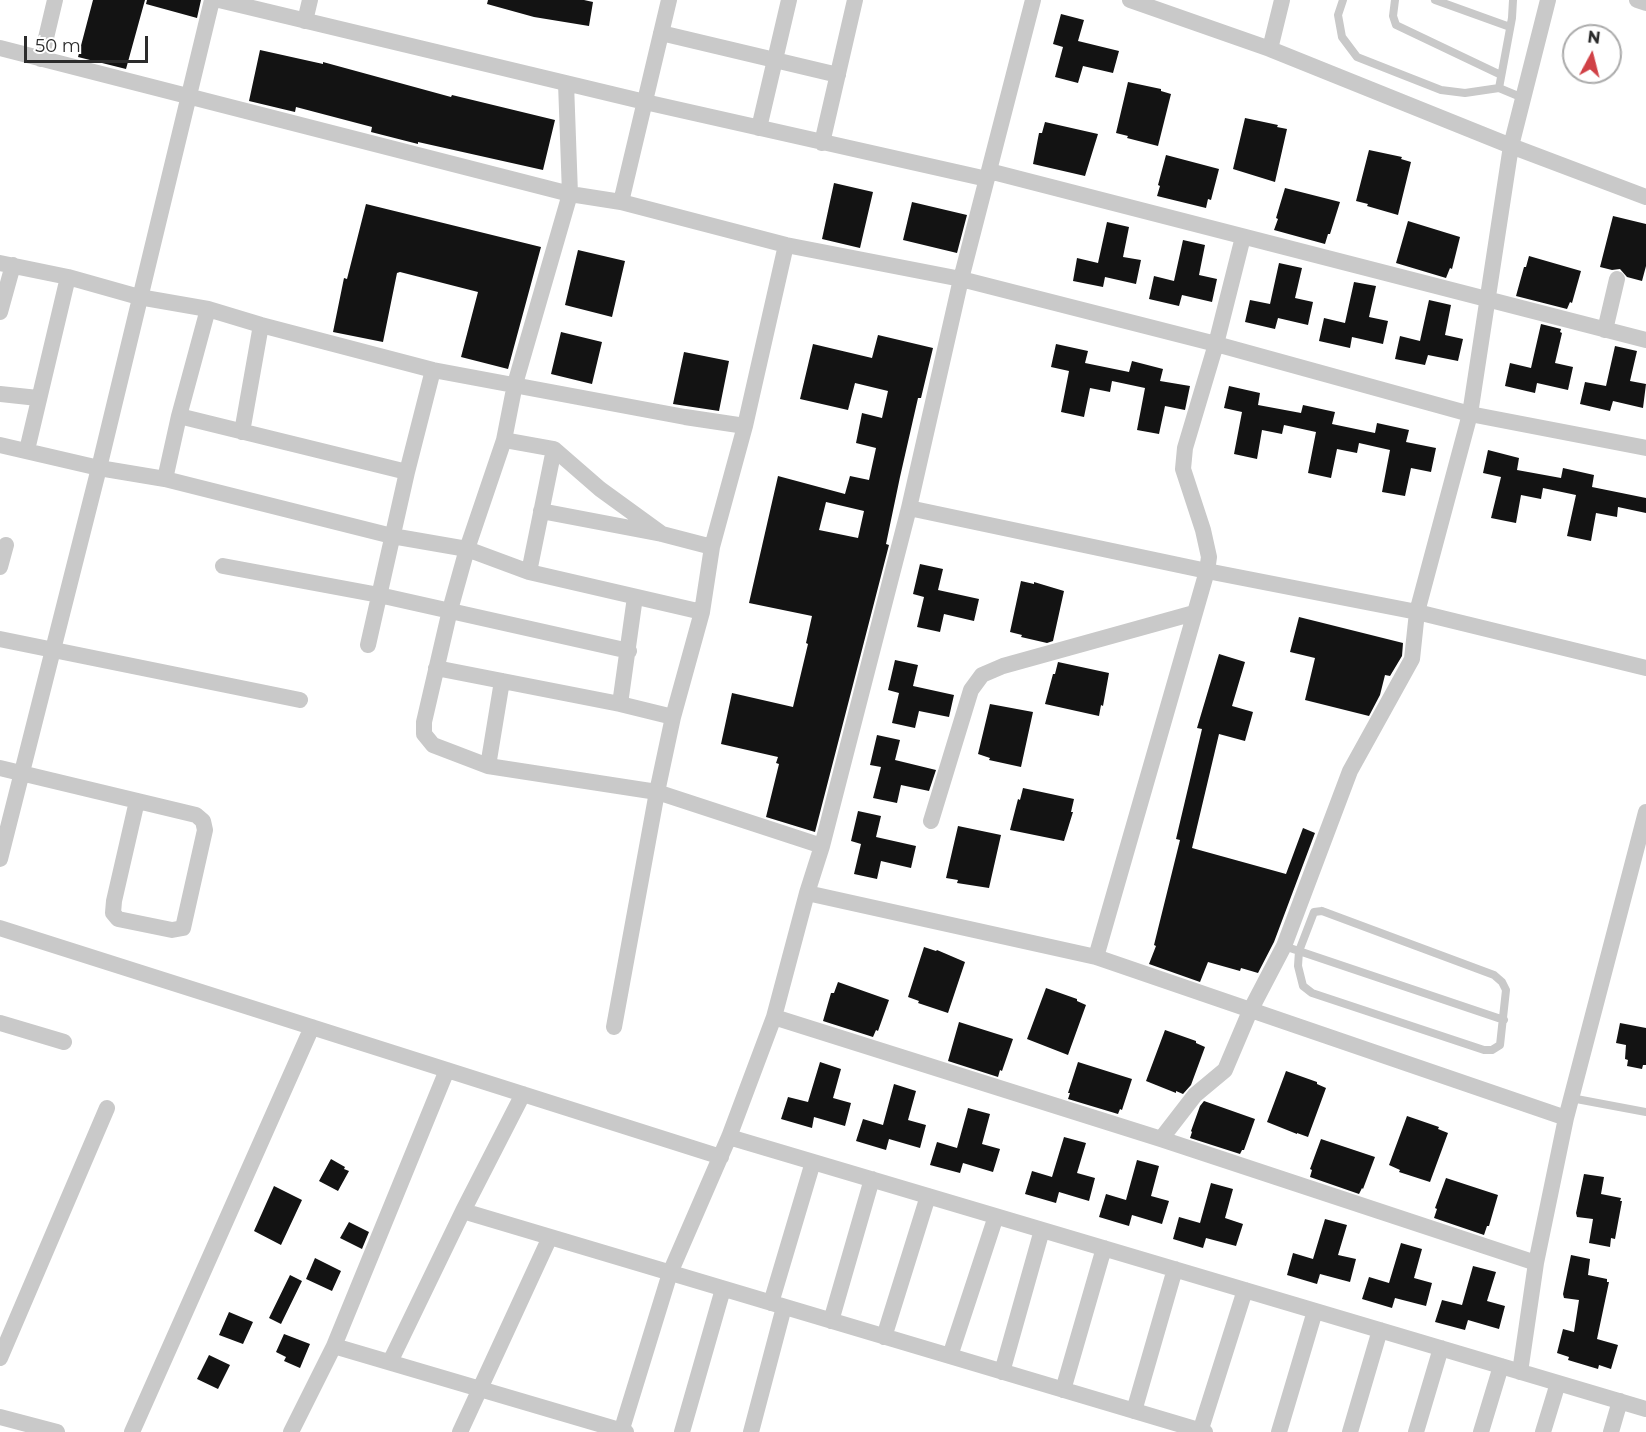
<!DOCTYPE html>
<html>
<head>
<meta charset="utf-8">
<style>
	body { margin:0 }
	#map { position:relative; width:1646px; height:1432px; overflow:hidden; background:#fff; font-family:Montserrat,sans-serif }
	canvas { display:block }
	.north { position:absolute; left:1562px; top:24px; width:60px; height:60px; box-sizing:border-box; background:#fff; border:2px solid #ababab; border-radius:50%; rotate:7deg; font-size:16px; font-weight:700; line-height:24px; text-align:center; color:#2c2c2c }
	.north::after { content:''; display:block; margin:auto; width:21px; height:27px; background:#d04146; clip-path:polygon(50% 0,100% 100%,50% 72%,0 100%) }
	.scale { position:absolute; left:24px; top:36px; width:124px; height:27px; box-sizing:border-box; border:3px solid #2c2c2c; border-top:0; padding-left:8px; font-size:18px; line-height:21px; white-space:nowrap; color:#2c2c2c; -webkit-text-stroke:4px #fff; paint-order:stroke }
</style>
</head>
<body>
<div id="map">
<canvas width="1646" height="1432"></canvas>
<div class="north">N</div>
<div class="scale">50 m</div>
</div>
<script>
const context = document.querySelector('canvas').getContext('2d');
context.lineJoin = 'round';
function fill(path, color) {
  context.fillStyle = color;
  context.fill(path, 'evenodd');
}
function poly(rows) {
  const path = new Path2D();
  for (const r of rows) {
    path.moveTo(r[0], r[1]);
    for (let i = 2; i < r.length; i += 2) path.lineTo(r[i], r[i + 1]);
  }
  return path;
}
function trace(path, color, width, dash) {
  context.strokeStyle = color;
  context.lineWidth = width;
  context.lineCap = dash ? 'butt' : 'round';
  context.setLineDash(dash || []);
  context.stroke(path);
}
const building = poly([
	[93,0,145,0,126,69,78,57],
	[147,0,201,0,197,18,146,4],
	[488,0,584,0,593,2,589,26,534,17,487,4],
	[1061,14,1084,20,1078,41,1119,51,1113,73,1083,66,1078,83,1055,77,1063,47,1053,44],
	[260,50,323,64,323,62,451,97,452,95,555,120,543,170,418,142,418,144,371,132,372,127,296,107,295,112,249,101],
	[1128,82,1161,89,1161,91,1171,94,1158,146,1127,138,1128,136,1116,133],
	[1245,118,1278,125,1277,127,1287,129,1275,182,1233,169],
	[1045,122,1098,134,1085,176,1033,164,1039,133,1042,133],
	[1369,150,1402,157,1401,159,1411,162,1398,215,1367,206,1368,204,1356,201],
	[1166,155,1219,169,1211,200,1208,199,1206,208,1157,196,1160,186,1158,185],
	[834,183,873,192,860,248,822,239],
	[1285,188,1340,202,1330,234,1328,234,1325,244,1274,230,1278,219,1276,218],
	[912,202,967,215,957,253,903,240],
	[366,204,541,247,508,369,461,357,478,292,400,272,397,273,383,342,333,332,344,278,347,279],
	[1613,216,1646,224,1646,266,1642,281,1627,277,1620,269,1612,270,1600,267],
	[1408,221,1460,237,1452,269,1450,268,1446,278,1396,263],
	[1107,222,1129,227,1123,257,1141,260,1136,284,1105,277,1103,287,1073,281,1077,258,1098,263],
	[1183,240,1205,245,1199,275,1217,279,1212,302,1182,295,1179,306,1149,299,1154,276,1174,281],
	[578,250,625,261,612,317,565,305],
	[1529,256,1581,271,1572,303,1570,302,1567,309,1516,296,1524,267,1526,267],
	[1279,263,1302,268,1295,298,1313,302,1308,325,1278,318,1275,329,1245,322,1250,300,1270,304],
	[1354,282,1376,286,1369,317,1388,321,1383,344,1352,337,1350,348,1319,341,1324,318,1345,323],
	[1429,300,1451,305,1445,335,1463,339,1458,361,1428,355,1425,365,1395,359,1400,336,1420,341],
	[1541,324,1561,329,1560,332,1562,333,1555,363,1573,367,1568,390,1537,383,1535,393,1505,386,1510,363,1531,368],
	[561,332,602,342,592,384,551,374],
	[878,335,933,348,921,398,918,398,900,477,886,544,889,545,815,832,766,817,779,764,776,763,778,757,721,744,732,693,793,707,808,644,806,643,812,616,749,603,778,476,845,494,850,476,869,480,876,448,856,443,862,413,882,418,888,391,855,383,848,410,800,399,813,344,872,358],
	[826,502,864,511,858,538,819,530],
	[1056,344,1088,351,1085,363,1129,372,1132,361,1163,369,1160,381,1190,386,1185,410,1165,406,1159,434,1137,430,1145,388,1112,381,1110,392,1090,388,1084,417,1061,412,1069,371,1051,367],
	[1615,346,1637,351,1630,381,1646,384,1643,408,1613,401,1610,411,1580,404,1585,382,1606,386],
	[684,352,729,361,719,411,673,404],
	[1229,386,1260,393,1258,405,1301,413,1303,405,1335,412,1332,424,1375,433,1377,423,1409,430,1406,442,1436,448,1431,472,1411,468,1405,496,1382,492,1390,450,1359,443,1357,453,1337,449,1331,478,1308,473,1316,432,1284,425,1282,434,1262,430,1257,459,1234,454,1242,412,1224,408],
	[1488,450,1519,458,1517,470,1561,478,1563,468,1594,475,1592,487,1646,498,1646,513,1618,507,1617,517,1596,513,1591,541,1567,536,1576,495,1543,488,1541,499,1521,495,1516,523,1491,518,1501,477,1483,473],
	[920,564,943,569,938,590,979,599,974,621,944,614,940,632,917,627,924,597,913,594],
	[1021,581,1034,584,1034,582,1064,591,1053,641,1047,643,1021,637,1022,635,1010,632],
	[1299,617,1403,643,1402,656,1390,676,1385,675,1380,695,1369,716,1305,700,1315,658,1290,652],
	[1219,654,1245,662,1232,706,1253,712,1245,741,1219,734,1192,848,1286,874,1303,828,1315,833,1274,942,1258,973,1241,968,1240,971,1208,962,1200,982,1149,964,1156,946,1154,945,1180,840,1176,839,1202,729,1197,728],
	[895,660,918,665,913,686,954,695,949,717,919,711,915,728,892,723,899,693,888,690],
	[1058,662,1109,673,1103,706,1101,705,1099,716,1045,704,1053,674,1055,674],
	[990,704,1033,712,1021,767,989,760,990,758,978,754],
	[877,735,900,740,895,760,936,770,929,791,901,785,897,803,873,798,881,767,870,765],
	[1023,788,1074,799,1071,812,1073,812,1064,841,1010,830,1018,799,1020,800],
	[858,811,881,816,876,837,916,846,911,868,881,861,877,879,854,874,861,844,851,841],
	[958,826,1001,835,989,888,957,883,958,880,946,878],
	[924,947,936,951,937,950,965,962,948,1013,918,1003,919,1001,908,997],
	[838,982,889,1000,878,1031,876,1030,873,1037,823,1021,831,993,834,993],
	[1046,988,1077,999,1077,1001,1086,1005,1068,1055,1027,1039],
	[959,1022,1013,1039,1002,1071,1000,1070,998,1077,948,1061],
	[1620,1023,1646,1028,1646,1065,1643,1065,1642,1069,1627,1066,1628,1060,1625,1059,1626,1045,1616,1043],
	[1165,1030,1196,1041,1196,1043,1205,1047,1191,1085,1183,1094,1176,1091,1176,1093,1146,1081],
	[820,1062,841,1069,833,1098,851,1103,845,1126,814,1117,812,1128,781,1119,788,1097,808,1102],
	[1078,1062,1132,1079,1122,1110,1120,1109,1118,1114,1068,1099,1070,1093,1068,1093],
	[1286,1071,1317,1082,1317,1084,1326,1088,1308,1137,1297,1133,1297,1134,1267,1122],
	[894,1084,916,1091,908,1120,926,1125,920,1148,889,1139,886,1150,856,1141,863,1119,883,1125],
	[1204,1101,1255,1119,1244,1150,1242,1150,1240,1154,1190,1138,1192,1132,1191,1131,1200,1106],
	[968,1108,990,1114,982,1144,1000,1149,993,1172,963,1163,960,1173,930,1165,937,1142,957,1148],
	[1407,1116,1439,1127,1438,1129,1448,1133,1430,1182,1399,1172,1400,1170,1389,1165],
	[1064,1137,1086,1143,1077,1173,1095,1178,1089,1201,1059,1192,1056,1203,1025,1194,1032,1171,1052,1177],
	[1321,1139,1375,1157,1363,1189,1362,1188,1359,1194,1310,1177,1312,1170,1310,1169],
	[331,1159,345,1167,344,1169,349,1171,338,1191,319,1181],
	[1137,1160,1159,1166,1151,1196,1169,1201,1162,1224,1132,1215,1129,1226,1099,1217,1106,1194,1126,1200],
	[1584,1174,1604,1177,1601,1194,1621,1198,1620,1201,1622,1201,1615,1239,1611,1238,1610,1247,1589,1243,1593,1219,1577,1217,1576,1213],
	[1446,1178,1498,1195,1489,1226,1487,1226,1484,1235,1434,1218,1437,1209,1435,1208],
	[1211,1183,1233,1189,1225,1218,1243,1224,1236,1246,1206,1238,1203,1248,1173,1239,1179,1217,1200,1223],
	[274,1186,302,1200,281,1245,254,1231],
	[1325,1219,1347,1225,1338,1255,1356,1259,1350,1282,1320,1274,1317,1284,1287,1275,1293,1253,1313,1259],
	[349,1222,369,1232,362,1249,340,1238],
	[1401,1243,1422,1249,1414,1278,1432,1283,1426,1306,1395,1298,1392,1308,1362,1299,1369,1277,1389,1283],
	[1571,1255,1590,1259,1588,1275,1607,1279,1607,1282,1609,1282,1597,1339,1618,1345,1611,1369,1599,1365,1598,1369,1568,1360,1569,1357,1557,1353,1563,1329,1574,1332,1579,1300,1564,1298,1563,1294],
	[315,1258,341,1271,332,1291,306,1279],
	[1473,1266,1496,1272,1487,1301,1505,1306,1499,1329,1468,1320,1465,1330,1435,1322,1442,1300,1462,1305],
	[290,1275,302,1281,281,1324,269,1318],
	[229,1312,253,1322,243,1344,219,1335],
	[284,1334,310,1344,300,1368,284,1361,286,1357,276,1352],
	[209,1355,230,1365,218,1389,197,1379]
]);
const service = poly([
	[1343,0,1338,15,1342,37,1357,57,1441,90,1465,93,1499,88,1523,98],
	[1395,0,1393,16,1396,25,1501,75],
	[1435,0,1510,27],
	[1499,88,1512,18,1513,0],
	[1322,911,1494,975,1502,982,1506,990,1500,1045,1492,1050,1484,1050,1312,993,1303,986,1298,966,1299,951,1314,912,1322,911],
	[1284,946,1504,1020],
	[1571,1098,1646,1112]
]);
const minor = poly([
	[219,0,645,102,987,179],
	[1130,0,1270,49,1511,146,1646,197],
	[1637,0,1646,3],
	[305,21,310,0],
	[661,33,838,75],
	[0,48,570,194,621,202,786,245,961,279,1216,344,1470,414,1646,448],
	[1270,49,1282,0],
	[41,59,55,0],
	[566,83,570,194,515,384,504,440,467,549,450,610,424,722,424,734,433,745,488,766,657,792,822,846],
	[759,128,789,0],
	[822,143,855,0],
	[989,171,1646,340],
	[621,202,669,0],
	[0,263,68,277,139,297,208,309,261,325,433,370,685,417,745,426],
	[0,312,13,265],
	[1605,330,1617,279],
	[0,394,38,398],
	[179,416,407,472],
	[242,432,261,325],
	[504,440,554,449,600,489,662,534],
	[0,445,99,468,165,479,392,536,467,549,529,572,702,612],
	[27,450,68,277],
	[165,479,179,416,208,309],
	[909,508,1207,571,1417,612,1646,668],
	[541,511,662,534,712,547],
	[223,566,379,595,629,651],
	[0,567,6,545],
	[529,572,554,449],
	[0,639,300,700],
	[368,645,407,472,433,370],
	[436,668,620,704,673,717],
	[620,704,635,597],
	[488,766,502,681],
	[0,768,196,815,203,821,205,830,183,928,172,930,118,919,113,913,114,901,137,801],
	[931,821,971,690,982,675,1003,666,1194,613],
	[0,859,99,468,212,0],
	[807,893,1096,957,1566,1118],
	[0,928,721,1157],
	[1096,957,1207,571,1209,557,1203,530,1183,469,1185,448,1216,344,1243,237],
	[774,1017,1161,1139,1536,1263],
	[0,1023,64,1042],
	[614,1027,657,792,673,717,702,612,712,547,745,426,786,245],
	[729,1137,1646,1409],
	[1161,1139,1195,1095,1225,1070,1250,1011,1284,946,1350,771,1412,659,1417,612,1470,414,1511,146,1548,0],
	[463,1211,1205,1432],
	[771,1303,813,1162],
	[831,1321,872,1179],
	[884,1337,928,1196],
	[334,1346,626,1432],
	[950,1356,996,1216],
	[0,1358,107,1108],
	[390,1362,463,1211,523,1094],
	[1002,1372,1042,1230],
	[1520,1372,1536,1263,1566,1118,1646,812],
	[1063,1390,1104,1248],
	[1134,1411,1175,1269],
	[0,1417,57,1432],
	[132,1432,312,1027],
	[291,1432,334,1346,447,1070],
	[460,1432,550,1237],
	[621,1432,670,1273,729,1137,774,1017,807,893,822,846,909,508,961,279,1033,0],
	[682,1432,723,1289],
	[751,1432,784,1307],
	[1200,1432,1245,1290],
	[1279,1432,1315,1311],
	[1350,1432,1380,1330],
	[1416,1432,1441,1348],
	[1481,1432,1501,1366],
	[1543,1432,1558,1383],
	[1611,1432,1620,1401]
]);
fill(building, '#131313');
trace(service, '#c9c9c9', 8);
trace(minor, '#c9c9c9', 16);
</script>
</body>
</html>
